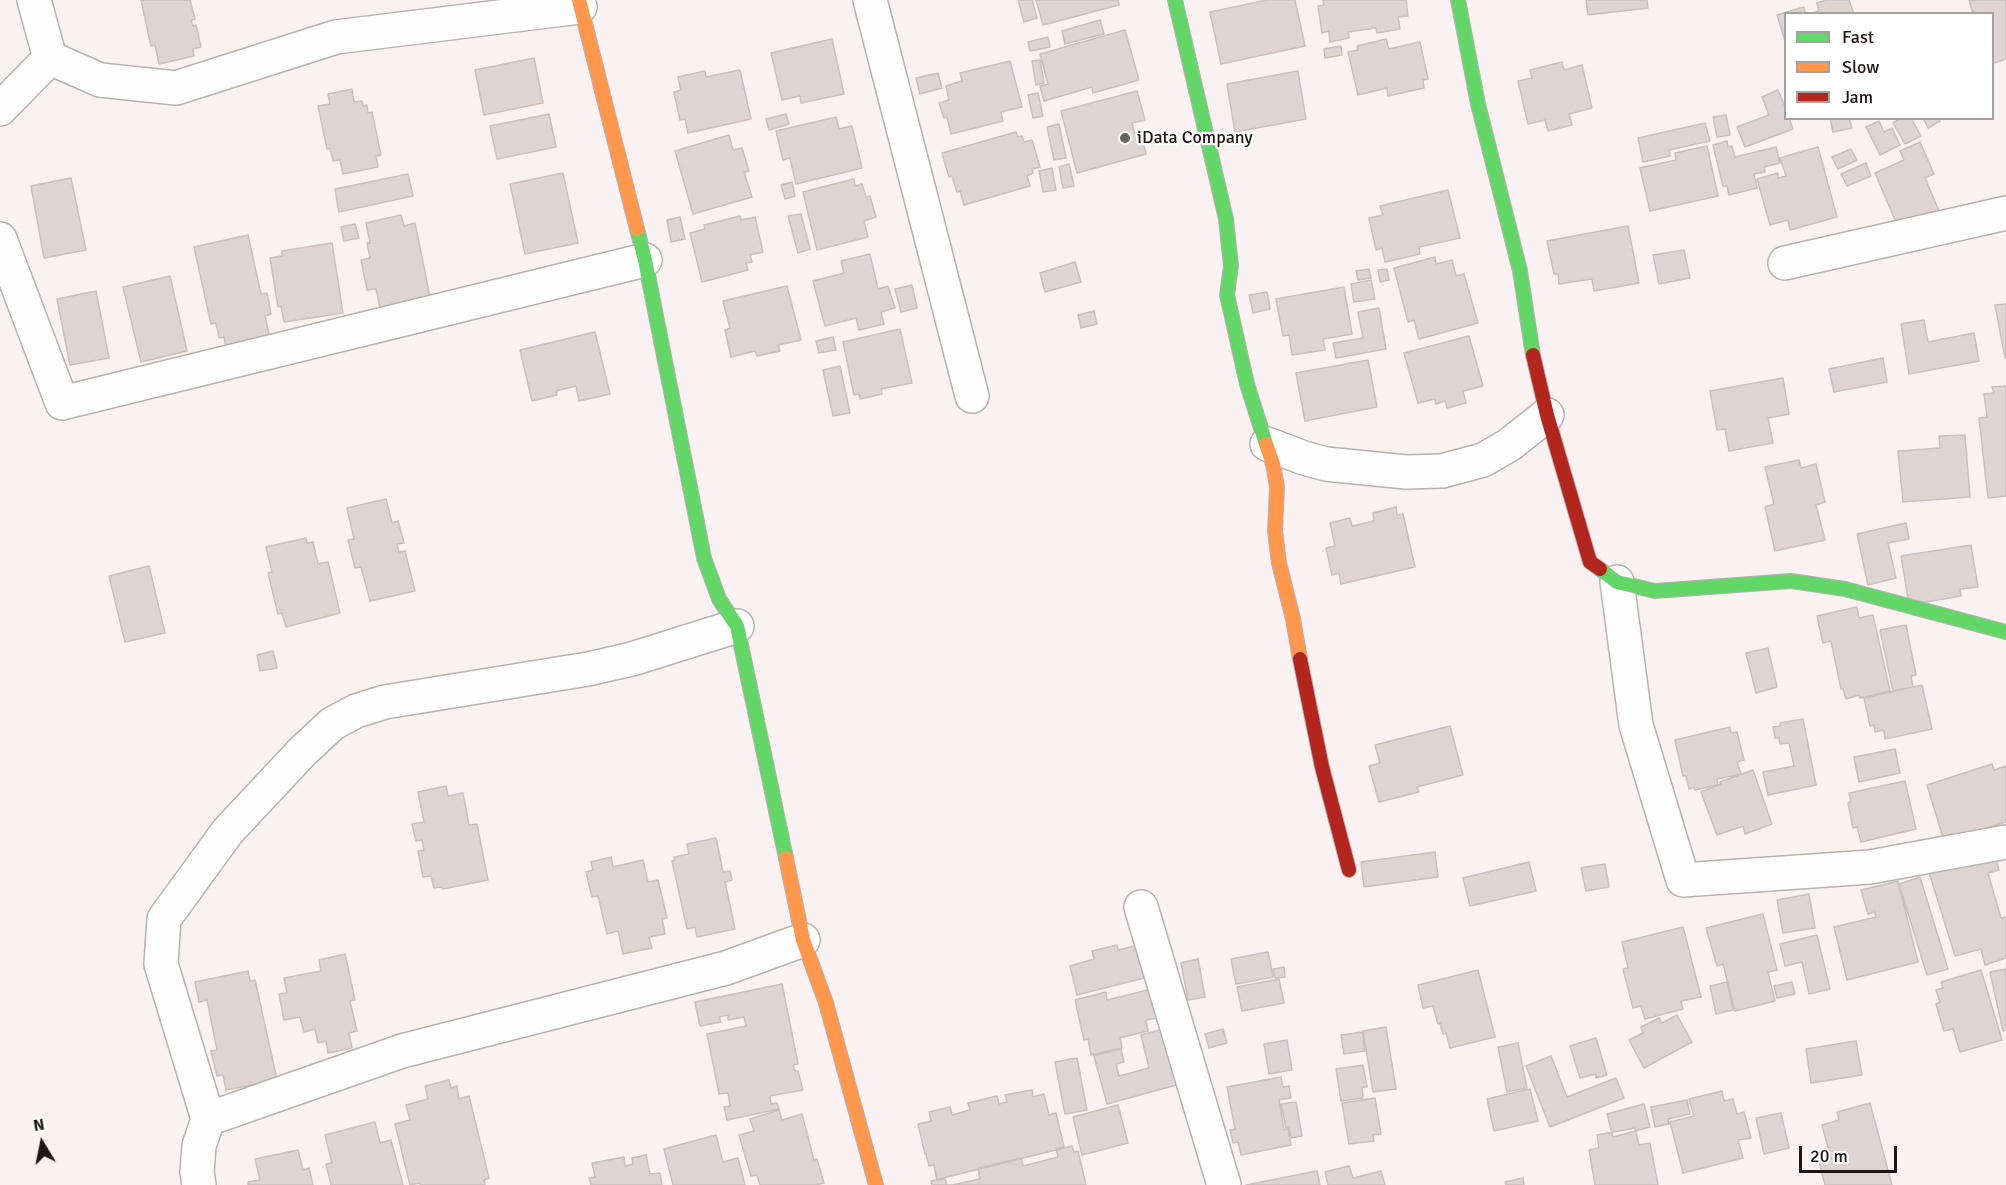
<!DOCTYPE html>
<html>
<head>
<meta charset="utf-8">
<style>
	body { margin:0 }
	#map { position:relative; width:2006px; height:1185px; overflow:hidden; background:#faf2f2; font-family:Signika,sans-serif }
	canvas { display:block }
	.legend { position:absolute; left:1784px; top:12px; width:210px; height:108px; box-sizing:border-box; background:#fff; border:2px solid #a5a1a1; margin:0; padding:8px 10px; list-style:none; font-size:18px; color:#1f1314 }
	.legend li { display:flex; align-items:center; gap:12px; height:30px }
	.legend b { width:30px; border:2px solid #a5a1a1 }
	.north { position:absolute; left:12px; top:1113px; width:60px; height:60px; -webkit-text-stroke:4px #fff; paint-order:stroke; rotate:350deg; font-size:16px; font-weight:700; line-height:24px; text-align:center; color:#1f1314 }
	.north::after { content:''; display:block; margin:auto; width:21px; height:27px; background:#1f1314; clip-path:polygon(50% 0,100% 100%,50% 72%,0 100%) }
	.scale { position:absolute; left:1799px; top:1146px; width:98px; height:27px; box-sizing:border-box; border:3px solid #1f1314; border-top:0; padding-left:8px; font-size:18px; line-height:21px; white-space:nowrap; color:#1f1314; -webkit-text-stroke:4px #fff; paint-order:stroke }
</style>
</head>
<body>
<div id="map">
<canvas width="2006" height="1185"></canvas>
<ul class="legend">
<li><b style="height:8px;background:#63d668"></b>Fast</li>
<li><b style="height:8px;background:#ff974d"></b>Slow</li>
<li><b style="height:8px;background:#b3261e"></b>Jam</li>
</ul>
<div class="north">N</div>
<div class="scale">20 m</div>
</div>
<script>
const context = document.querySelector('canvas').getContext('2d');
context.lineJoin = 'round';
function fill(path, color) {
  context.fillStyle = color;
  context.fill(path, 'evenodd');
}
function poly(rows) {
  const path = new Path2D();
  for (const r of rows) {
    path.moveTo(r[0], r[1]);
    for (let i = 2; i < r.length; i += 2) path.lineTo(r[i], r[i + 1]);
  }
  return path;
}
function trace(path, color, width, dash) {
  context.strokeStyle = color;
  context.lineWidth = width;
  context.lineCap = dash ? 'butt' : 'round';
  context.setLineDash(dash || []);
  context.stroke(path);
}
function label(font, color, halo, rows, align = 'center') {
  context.font = font + ' Signika,sans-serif';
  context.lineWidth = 4.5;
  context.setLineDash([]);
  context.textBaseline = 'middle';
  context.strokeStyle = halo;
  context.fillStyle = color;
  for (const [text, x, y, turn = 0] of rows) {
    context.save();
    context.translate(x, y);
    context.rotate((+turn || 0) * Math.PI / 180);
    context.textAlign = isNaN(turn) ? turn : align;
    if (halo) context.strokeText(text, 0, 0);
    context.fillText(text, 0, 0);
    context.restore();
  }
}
const building = poly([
	[141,0,190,0,195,19,191,20,193,26,196,25,201,47,193,49,194,56,159,64,155,45,151,46,141,0],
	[1018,0,1032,0,1037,18,1024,22,1018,0],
	[1036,0,1118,0,1119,5,1043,25,1036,0],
	[1267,0,1295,0,1305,46,1221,64,1210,12,1267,0],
	[1323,0,1406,0,1408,16,1398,17,1400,29,1377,33,1376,28,1348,32,1349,38,1330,42,1329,31,1322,33,1318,6,1324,5,1323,0],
	[1586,0,1647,0,1648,8,1588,15,1586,0],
	[1826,0,1849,0,1854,14,1809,14,1819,11,1817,3,1826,0],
	[1969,0,2006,0,2006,59,1994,63,1992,58,1992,14,1973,14,1969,0],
	[1804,7,1805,14,1786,14,1786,44,1777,15,1804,7],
	[1100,20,1104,34,1065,44,1062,31,1100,20],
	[1125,30,1139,80,1093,93,1092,87,1044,101,1040,86,1048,84,1040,54,1125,30],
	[1048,37,1050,47,1030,51,1028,42,1048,37],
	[832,39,844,94,801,103,800,96,782,100,771,53,832,39],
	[1386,39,1389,49,1420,42,1428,79,1423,80,1424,88,1388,96,1387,88,1358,95,1348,52,1358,50,1357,46,1386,39],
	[1341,46,1342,55,1325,58,1324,49,1341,46],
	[534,58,543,103,484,115,475,70,534,58],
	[1040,60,1044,83,1036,85,1032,61,1040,60],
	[1010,61,1022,107,1001,112,1003,121,951,134,947,117,944,118,939,103,949,100,946,86,962,81,960,73,1010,61],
	[1562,62,1564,70,1582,65,1592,108,1569,114,1572,125,1548,131,1545,120,1528,124,1518,81,1532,78,1530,70,1562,62],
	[740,70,751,119,688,133,685,119,680,120,674,92,681,90,678,77,705,71,706,77,740,70],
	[1298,71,1306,119,1235,132,1227,84,1298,71],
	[938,73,942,88,920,94,916,78,938,73],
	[352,89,354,102,362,101,363,106,367,105,368,113,372,112,381,155,376,156,378,167,343,174,340,160,333,161,330,148,327,149,318,106,330,104,328,94,352,89],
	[1778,90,1786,109,1786,118,1789,118,1793,129,1745,147,1737,127,1769,115,1762,97,1778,90],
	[1137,91,1145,120,1132,123,1135,134,1141,132,1146,154,1077,173,1061,111,1137,91],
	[1038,93,1043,116,1033,118,1028,95,1038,93],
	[549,114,556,147,497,159,490,126,549,114],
	[786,114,789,124,769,130,766,119,786,114],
	[1726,115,1730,135,1717,137,1713,117,1726,115],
	[836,117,839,129,852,126,862,168,796,184,790,158,783,160,776,131,836,117],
	[1830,118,1849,118,1852,128,1833,132,1830,118],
	[1901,118,1911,118,1921,136,1905,144,1893,123,1901,118],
	[1923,118,1939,118,1940,121,1928,128,1923,118],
	[1879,121,1884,132,1892,128,1900,145,1880,155,1866,127,1879,121],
	[1705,123,1710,141,1669,150,1670,156,1643,162,1638,138,1705,123],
	[1059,124,1066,158,1054,160,1047,127,1059,124],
	[1016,132,1018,137,1022,136,1024,142,1032,140,1040,167,1032,169,1033,173,1027,176,1030,186,964,205,960,191,957,192,952,176,949,177,942,153,1016,132],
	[729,135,733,150,742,148,749,171,744,172,752,197,693,214,675,151,729,135],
	[1727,141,1728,147,1732,146,1735,157,1776,147,1780,163,1764,167,1765,172,1754,174,1757,188,1729,195,1727,186,1723,186,1713,145,1727,141],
	[1920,142,1934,174,1925,178,1939,211,1899,229,1875,173,1904,160,1900,151,1920,142],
	[1707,146,1718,196,1650,211,1640,168,1676,160,1675,153,1707,146],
	[1818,147,1837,217,1790,230,1788,220,1770,225,1757,179,1778,173,1778,178,1786,176,1780,158,1818,147],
	[1851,149,1857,160,1838,169,1832,157,1851,149],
	[1866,163,1871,176,1847,186,1841,174,1866,163],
	[1069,164,1074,186,1063,188,1059,167,1069,164],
	[1052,168,1056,190,1043,192,1039,171,1052,168],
	[563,173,578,243,525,254,510,184,563,173],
	[408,174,413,196,339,212,335,189,408,174],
	[71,178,86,250,44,258,31,186,71,178],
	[854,179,855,186,862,184,866,197,870,196,876,217,864,221,868,237,817,250,803,192,854,179],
	[792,182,795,196,785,199,781,185,792,182],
	[1448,190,1460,238,1419,247,1420,254,1385,262,1382,248,1376,250,1369,218,1383,215,1380,206,1448,190],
	[801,214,810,249,798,253,788,216,801,214],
	[401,215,404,226,415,223,430,297,380,308,376,289,367,290,361,260,370,258,367,243,370,243,366,223,401,215],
	[740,216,741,220,755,217,763,252,750,255,752,262,746,263,748,270,702,282,690,233,705,229,704,225,740,216],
	[680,217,685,239,671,242,667,220,680,217],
	[355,224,359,238,344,241,341,227,355,224],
	[1628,226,1639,283,1594,291,1592,279,1559,284,1558,274,1554,274,1547,241,1628,226],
	[248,235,261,294,267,293,271,314,265,316,270,339,226,348,224,337,219,338,216,323,211,324,194,247,248,235],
	[332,243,343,313,284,322,281,306,278,307,270,258,282,256,282,251,332,243],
	[1684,250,1690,278,1659,284,1653,255,1684,250],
	[870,254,878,289,888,286,895,308,881,312,884,324,859,330,856,318,825,326,813,281,844,273,841,261,870,254],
	[1435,257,1436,264,1452,260,1456,276,1464,274,1478,323,1419,339,1414,320,1408,322,1394,268,1435,257],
	[1075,262,1081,282,1045,292,1040,273,1075,262],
	[1369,269,1371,278,1358,280,1356,271,1369,269],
	[1387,269,1389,280,1380,282,1378,270,1387,269],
	[170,276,187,351,141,362,123,287,170,276],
	[1371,280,1375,299,1354,302,1351,284,1371,280],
	[912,285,917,308,901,312,895,289,912,285],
	[787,286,801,340,778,345,780,351,757,356,755,351,731,357,725,330,730,328,723,301,787,286],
	[1344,287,1352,334,1323,339,1325,350,1292,355,1289,335,1283,336,1276,299,1344,287],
	[96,291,109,358,70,365,57,299,96,291],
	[1267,292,1270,309,1253,313,1249,295,1267,292],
	[2006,304,2006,358,2005,358,1995,305,2006,304],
	[1379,308,1386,349,1336,358,1333,343,1363,338,1358,312,1379,308],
	[1094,311,1097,324,1081,328,1078,315,1094,311],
	[1924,320,1928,342,1974,333,1979,361,1909,374,1901,324,1924,320],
	[900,329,912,383,881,389,882,394,860,399,859,394,854,395,843,342,900,329],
	[595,332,610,394,579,401,576,386,556,391,557,395,532,401,520,350,595,332],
	[1469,336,1483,386,1463,391,1466,403,1447,408,1445,401,1436,404,1435,399,1418,403,1404,353,1469,336],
	[833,337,836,350,819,353,816,341,833,337],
	[1883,358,1887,382,1834,392,1829,369,1883,358],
	[1368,360,1377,407,1305,421,1296,373,1368,360],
	[840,366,850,413,833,416,823,370,840,366],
	[1783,378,1789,414,1768,418,1773,443,1729,451,1725,429,1717,430,1710,391,1783,378],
	[2006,386,2006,496,1988,498,1979,418,1987,417,1984,394,1994,393,1992,387,2006,386],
	[1965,435,1970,497,1903,502,1898,451,1940,448,1939,436,1965,435],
	[1799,460,1801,468,1816,464,1825,502,1816,505,1825,540,1775,551,1765,507,1774,504,1765,467,1799,460],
	[386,499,392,523,398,521,404,543,397,544,399,552,405,551,415,591,370,601,361,567,355,568,348,540,354,539,347,508,386,499],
	[1396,507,1397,515,1403,514,1415,567,1341,584,1339,573,1332,575,1326,548,1335,546,1330,523,1350,518,1352,526,1374,521,1373,513,1396,507],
	[1906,523,1909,539,1888,543,1896,578,1868,585,1857,534,1906,523],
	[306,538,307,543,313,542,318,564,328,562,340,613,286,627,282,613,278,614,268,573,272,572,266,547,306,538],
	[1971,545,1978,587,1960,589,1961,596,1909,605,1901,556,1971,545],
	[149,566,165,633,125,642,109,576,149,566],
	[1857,607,1859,618,1873,615,1890,691,1860,698,1859,695,1846,699,1843,689,1841,689,1831,641,1823,643,1817,616,1857,607],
	[1906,625,1916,675,1911,676,1913,687,1893,691,1880,630,1906,625],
	[1768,648,1777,687,1756,693,1746,653,1768,648],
	[273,651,277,668,260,671,257,655,273,651],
	[1922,685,1932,729,1885,739,1884,730,1875,732,1874,725,1870,726,1864,698,1922,685],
	[1803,719,1816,785,1768,795,1763,772,1794,766,1789,743,1780,744,1779,738,1775,738,1773,727,1780,726,1780,723,1803,719],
	[1450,726,1463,775,1417,787,1419,792,1379,802,1369,766,1380,763,1375,745,1450,726],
	[1730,727,1731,733,1737,732,1744,760,1737,762,1741,774,1717,779,1718,785,1695,790,1694,787,1689,789,1686,776,1683,776,1675,740,1730,727],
	[1895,749,1900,773,1859,782,1854,757,1895,749],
	[1992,764,1994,770,2006,766,2006,822,1944,841,1927,785,1992,764],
	[1753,770,1772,824,1745,834,1743,826,1717,835,1701,792,1721,784,1720,782,1753,770],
	[1905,781,1916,829,1861,842,1857,827,1853,828,1848,803,1851,802,1849,793,1905,781],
	[446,786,448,796,463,793,469,825,477,824,488,880,443,889,442,887,434,888,431,876,423,877,418,851,424,850,422,840,416,841,412,824,424,822,418,792,446,786],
	[716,838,723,872,730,871,732,880,725,882,735,929,697,937,695,927,687,929,672,861,675,860,674,857,689,854,687,844,716,838],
	[1993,850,1999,870,1988,873,2001,918,2006,917,2006,958,1985,965,1981,949,1955,956,1928,869,1993,850],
	[1435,852,1438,877,1364,887,1361,862,1435,852],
	[611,857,613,867,643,860,648,882,658,880,667,918,662,919,665,934,649,937,652,948,623,954,618,931,607,934,598,896,592,897,586,872,593,870,591,862,611,857],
	[1529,862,1536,891,1470,906,1463,878,1529,862],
	[1605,864,1609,887,1586,891,1581,868,1605,864],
	[1920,877,1948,969,1927,975,1899,884,1920,877],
	[1898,881,1918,962,1847,980,1834,927,1876,917,1875,912,1868,914,1861,890,1898,881],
	[1809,894,1815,928,1783,933,1777,900,1809,894],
	[1763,914,1777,970,1768,972,1775,1001,1735,1011,1723,964,1717,966,1706,928,1763,914],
	[1683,927,1701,997,1681,1001,1683,1009,1645,1019,1641,1006,1633,1008,1623,969,1628,968,1622,942,1683,927],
	[1817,935,1830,989,1809,994,1802,962,1785,966,1780,944,1817,935],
	[1117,945,1118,950,1135,946,1144,978,1077,995,1070,966,1094,959,1092,951,1117,945],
	[1268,952,1273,977,1236,984,1231,959,1268,952],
	[345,954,355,1000,350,1001,357,1031,349,1033,352,1048,328,1053,326,1041,318,1043,315,1029,304,1032,300,1017,284,1020,279,994,287,993,284,978,321,971,319,960,345,954],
	[1198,959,1205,997,1188,1000,1181,963,1198,959],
	[1284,967,1285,977,1275,978,1273,969,1284,967],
	[2006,969,2006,1030,2003,1031,1990,972,2006,969],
	[1478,970,1495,1037,1450,1048,1446,1033,1443,1034,1440,1023,1438,1024,1433,1006,1423,1008,1418,985,1478,970],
	[1981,970,2002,1040,1960,1052,1953,1029,1944,1031,1936,1004,1940,1002,1936,990,1943,988,1941,982,1981,970],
	[248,971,250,981,255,980,277,1080,226,1090,223,1075,217,1076,211,1051,217,1050,207,1000,199,1002,195,982,248,971],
	[1279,979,1284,1003,1242,1011,1237,987,1279,979],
	[1727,982,1733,1010,1716,1014,1710,986,1727,982],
	[1792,982,1795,994,1777,998,1774,986,1792,982],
	[782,984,798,1064,793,1065,795,1071,798,1071,803,1090,770,1096,771,1104,777,1103,779,1109,727,1120,724,1107,730,1106,728,1093,719,1094,707,1034,746,1026,744,1017,728,1020,728,1015,719,1017,721,1022,700,1026,695,1002,782,984],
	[1156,988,1163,1017,1146,1020,1148,1031,1120,1038,1122,1048,1091,1055,1088,1039,1084,1040,1075,1000,1106,992,1107,1000,1156,988],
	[1677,1015,1692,1042,1644,1068,1629,1040,1643,1033,1641,1027,1659,1018,1662,1023,1677,1015],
	[1171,1027,1180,1084,1107,1104,1094,1056,1121,1049,1124,1062,1116,1064,1119,1076,1149,1068,1141,1035,1171,1027],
	[1386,1027,1396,1089,1373,1092,1363,1031,1386,1027],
	[1223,1029,1227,1043,1209,1048,1205,1034,1223,1029],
	[1362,1032,1365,1051,1344,1054,1341,1035,1362,1032],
	[1596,1038,1607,1075,1596,1078,1596,1074,1580,1078,1570,1046,1596,1038],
	[1287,1040,1292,1070,1269,1074,1264,1044,1287,1040],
	[1856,1041,1862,1075,1811,1083,1806,1049,1856,1041],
	[1518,1043,1527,1088,1507,1092,1498,1047,1518,1043],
	[1551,1056,1567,1097,1616,1078,1624,1098,1550,1127,1526,1066,1551,1056],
	[1077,1058,1087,1110,1065,1114,1055,1062,1077,1058],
	[1363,1065,1367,1087,1362,1087,1363,1098,1341,1101,1336,1069,1363,1065],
	[1281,1077,1283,1087,1289,1086,1291,1098,1279,1100,1284,1130,1288,1129,1291,1145,1241,1155,1238,1142,1233,1143,1230,1130,1235,1129,1227,1087,1281,1077],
	[449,1080,451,1088,457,1086,459,1099,469,1096,489,1178,484,1180,485,1185,420,1185,420,1183,410,1185,395,1124,410,1120,406,1105,428,1099,425,1086,449,1080],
	[1530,1089,1538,1121,1494,1131,1487,1099,1530,1089],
	[1032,1090,1033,1097,1044,1094,1049,1115,1056,1113,1064,1147,1056,1148,1058,1157,1023,1166,1021,1158,978,1168,980,1179,952,1185,947,1185,945,1179,937,1180,934,1165,929,1166,926,1154,925,1154,918,1124,931,1121,929,1112,950,1107,952,1115,970,1110,968,1103,997,1096,999,1104,1007,1102,1005,1095,1032,1090],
	[1722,1091,1724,1101,1733,1099,1737,1114,1744,1112,1751,1138,1738,1140,1743,1158,1683,1173,1670,1122,1694,1116,1689,1099,1722,1091],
	[1375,1098,1381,1134,1373,1135,1374,1141,1349,1144,1342,1103,1375,1098],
	[1687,1100,1690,1114,1668,1119,1669,1124,1655,1127,1651,1107,1687,1100],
	[1296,1102,1302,1136,1291,1138,1289,1128,1286,1128,1281,1104,1296,1102],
	[1870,1103,1892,1185,1825,1185,1819,1162,1831,1159,1822,1125,1839,1120,1837,1112,1870,1103],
	[1644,1104,1650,1127,1613,1137,1607,1114,1644,1104],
	[1118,1105,1128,1143,1082,1155,1073,1117,1118,1105],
	[779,1110,782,1120,802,1114,814,1160,817,1159,824,1183,816,1185,760,1185,757,1175,751,1176,739,1135,754,1131,750,1119,779,1110],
	[1781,1113,1789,1148,1764,1154,1756,1118,1781,1113],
	[375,1122,380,1143,391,1140,403,1185,331,1185,326,1164,332,1163,325,1135,375,1122],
	[1635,1128,1639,1145,1650,1143,1658,1185,1595,1185,1589,1150,1599,1148,1597,1135,1635,1128],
	[716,1135,723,1162,738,1158,745,1185,673,1185,664,1149,716,1135],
	[1072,1146,1074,1152,1078,1151,1086,1185,932,1185,931,1181,1072,1146],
	[298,1150,303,1170,309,1168,313,1185,248,1185,248,1182,260,1180,255,1159,298,1150],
	[646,1155,650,1174,660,1173,662,1185,591,1185,589,1178,595,1177,592,1163,624,1157,625,1166,633,1164,632,1158,646,1155],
	[1349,1166,1353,1178,1381,1171,1385,1185,1328,1185,1325,1172,1349,1166],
	[1317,1171,1320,1185,1246,1185,1317,1171],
	[1523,1178,1524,1185,1506,1185,1505,1182,1523,1178]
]);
const street = poly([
	[34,0,50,58,100,80,176,88,336,37,580,7],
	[870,0,972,396],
	[0,109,50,58],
	[0,239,62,403,645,260],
	[1785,263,2006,213],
	[1267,444,1304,458,1326,464,1406,472,1442,471,1483,460,1509,445,1547,415],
	[1617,582,1636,725,1683,880,1870,867,2006,842],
	[1141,907,1224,1185],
	[208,1119,161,964,164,919,228,831,302,752,332,724,356,711,385,702,588,669,632,659,737,626],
	[199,1185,197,1172,199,1146,208,1119,402,1051,726,968,803,940]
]);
const fast = poly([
	[1175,0,1226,219,1231,266,1227,295,1247,384,1266,444],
	[1458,0,1478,104,1520,271,1533,355],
	[637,229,645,260,704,558,719,599,737,626,786,858],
	[1600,569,1617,582,1655,591,1791,581,1845,589,2006,632]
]);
const slow = poly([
	[579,0,637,229],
	[1266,444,1273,464,1277,487,1275,531,1279,563,1293,619,1300,659],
	[786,858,803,940,826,1003,876,1185]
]);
const jam = poly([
	[1533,355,1547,415,1590,562,1600,569],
	[1300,659,1322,767,1349,870]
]);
const markers = [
	[1125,138,6,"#6c6162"]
];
const poiNames = [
	["iData Company",1137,138]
];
fill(building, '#ded4d4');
trace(building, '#c9bfbf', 1.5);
trace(street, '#bab1b1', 36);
trace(fast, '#bab1b1', 16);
trace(slow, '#bab1b1', 16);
trace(jam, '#bab1b1', 16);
trace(street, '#fefdfd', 33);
trace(fast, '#63d668', 14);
trace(slow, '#ff974d', 14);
trace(jam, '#b3261e', 14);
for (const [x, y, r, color] of markers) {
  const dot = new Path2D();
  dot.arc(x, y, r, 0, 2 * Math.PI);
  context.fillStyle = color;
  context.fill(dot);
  trace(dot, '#fff', 2);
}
label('18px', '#1f1314', '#fff', poiNames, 'left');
</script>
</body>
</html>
